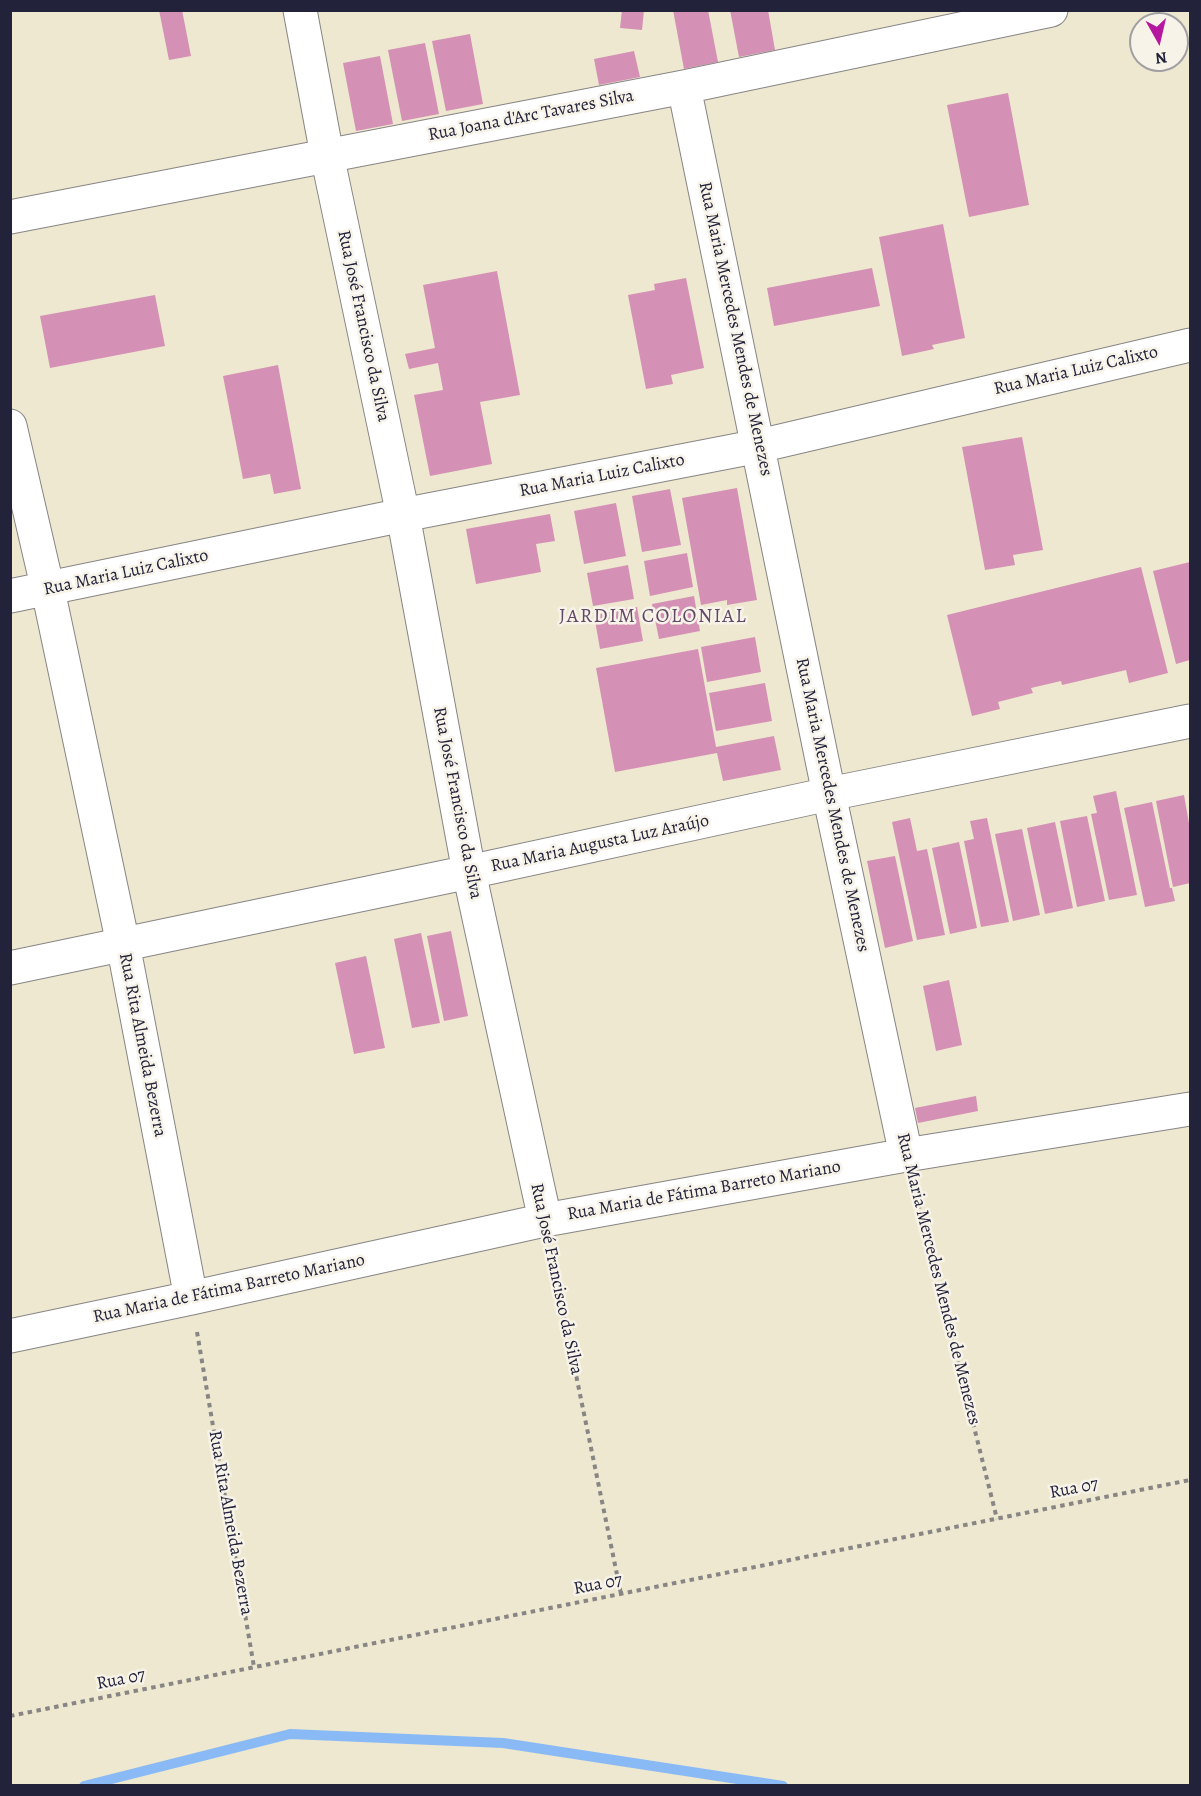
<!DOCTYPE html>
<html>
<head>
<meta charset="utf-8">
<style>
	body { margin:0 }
	#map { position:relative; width:1201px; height:1796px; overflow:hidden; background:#ede8cf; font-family:Alegreya,serif }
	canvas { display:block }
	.frame { position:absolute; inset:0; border:12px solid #22223b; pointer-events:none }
	.north { position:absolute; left:1129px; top:12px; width:60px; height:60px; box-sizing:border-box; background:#f7f3e8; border:2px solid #a29fa3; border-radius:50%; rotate:172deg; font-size:16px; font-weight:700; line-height:24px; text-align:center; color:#22223b }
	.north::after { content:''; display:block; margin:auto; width:21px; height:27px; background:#b5179e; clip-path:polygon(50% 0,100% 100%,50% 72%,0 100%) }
</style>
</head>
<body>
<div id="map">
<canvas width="1201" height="1796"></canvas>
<div class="frame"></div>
<div class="north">N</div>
</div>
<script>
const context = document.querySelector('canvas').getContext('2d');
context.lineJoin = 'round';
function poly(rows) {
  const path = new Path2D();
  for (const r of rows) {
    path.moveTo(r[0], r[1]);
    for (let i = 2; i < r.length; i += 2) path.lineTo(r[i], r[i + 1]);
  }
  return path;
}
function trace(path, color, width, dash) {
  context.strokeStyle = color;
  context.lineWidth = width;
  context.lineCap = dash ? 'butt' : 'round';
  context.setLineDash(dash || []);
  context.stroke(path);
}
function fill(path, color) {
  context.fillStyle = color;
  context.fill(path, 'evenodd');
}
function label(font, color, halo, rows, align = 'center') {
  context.font = font + ' Alegreya,serif';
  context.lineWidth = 5;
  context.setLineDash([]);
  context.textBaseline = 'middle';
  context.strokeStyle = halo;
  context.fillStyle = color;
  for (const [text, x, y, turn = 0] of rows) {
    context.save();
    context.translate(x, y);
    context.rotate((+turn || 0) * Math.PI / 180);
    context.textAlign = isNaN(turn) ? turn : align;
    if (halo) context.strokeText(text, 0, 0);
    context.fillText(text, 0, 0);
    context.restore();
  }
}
const stream = poly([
	[84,1786,290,1734,503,1743,783,1786]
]);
const building = poly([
	[159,10,182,10,191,56,169,60],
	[622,10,644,10,642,30,620,28],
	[673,10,708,10,718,62,684,69],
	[730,10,768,10,775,50,739,57],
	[470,34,483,104,446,111,432,41],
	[425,43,439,114,402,121,388,50],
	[634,51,640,77,599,85,594,59],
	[380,56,393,124,356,131,343,63],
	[1008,93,1029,205,969,217,947,105],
	[943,224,965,338,932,345,934,349,902,356,879,237],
	[872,268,880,306,774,326,767,288],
	[497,271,520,395,480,402,492,464,430,476,414,395,443,390,438,363,409,369,405,354,435,348,423,285],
	[686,278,704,368,671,375,673,384,646,389,628,295,655,290,654,284],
	[155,295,165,346,50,368,40,316],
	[278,365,301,489,274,494,270,474,243,479,223,376],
	[1022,437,1043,550,1013,555,1015,565,985,570,962,447],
	[737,488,757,600,727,605,727,600,701,605,682,498],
	[670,489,681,545,642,552,632,496],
	[616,503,626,556,584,564,574,511],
	[550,514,555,541,536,544,541,572,476,584,466,529],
	[687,553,693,587,650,596,644,561],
	[1190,562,1190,660,1176,664,1153,571],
	[628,565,634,599,593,606,587,573],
	[1141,567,1168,673,1129,683,1126,670,1062,685,1061,681,1031,688,1033,693,998,702,1000,709,972,716,947,615],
	[694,596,700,631,659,639,652,604],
	[637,607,643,641,600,649,594,615],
	[755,637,761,672,707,682,701,647],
	[698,649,716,747,774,736,781,770,723,781,717,753,615,772,596,668],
	[765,683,772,721,716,731,709,693],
	[1116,791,1137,895,1109,900,1091,814,1097,813,1093,796],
	[1184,795,1190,829,1190,883,1173,887,1156,801],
	[1152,802,1170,888,1172,888,1175,901,1145,907,1124,808],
	[1087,816,1105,901,1077,907,1060,821],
	[910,818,917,851,927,849,945,935,917,940,892,822],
	[987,818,1009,922,981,927,964,841,974,839,970,821],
	[1055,822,1073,908,1045,914,1027,828],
	[1022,829,1040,915,1013,921,995,834],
	[959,842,977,928,950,934,932,848],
	[895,856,913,941,885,948,867,861],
	[451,931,468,1016,444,1021,427,936],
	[421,933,440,1023,412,1028,394,939],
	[366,956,385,1048,354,1054,335,963],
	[949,980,962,1045,936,1051,923,986],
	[976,1096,978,1111,918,1123,915,1108]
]);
const path = poly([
	[914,1187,997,1519],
	[551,1253,621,1594],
	[197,1332,254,1667],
	[10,1716,1190,1480]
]);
const minor = poly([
	[300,10,327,155,403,515,469,872,545,1220],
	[684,87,829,794,906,1155],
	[10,217,684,87,1051,10],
	[10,426,48,590,123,944,191,1298],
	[10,596,403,515,759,446,1190,345],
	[10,968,469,872,829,794,1190,721],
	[10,1336,191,1298,545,1220,906,1155,1190,1109]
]);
const streetNames = [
	["Rua Joana d'Arc Tavares Silva",531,116,-11],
	["Rua José Francisco da Silva",363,326,78],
	["Rua Maria Mercedes Mendes de Menezes",735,329,78],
	["Rua Maria Luiz Calixto",1076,371,-13],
	["Rua Maria Luiz Calixto",602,476,-11],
	["Rua Maria Luiz Calixto",126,573,-12],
	["Rua José Francisco da Silva",457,803,79],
	["Rua Maria Mercedes Mendes de Menezes",832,805,78],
	["Rua Maria Augusta Luz Araújo",600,844,-12],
	["Rua Rita Almeida Bezerra",142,1045,79],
	["Rua Maria de Fátima Barreto Mariano",704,1191,-10],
	["Rua José Francisco da Silva",556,1279,78],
	["Rua Maria Mercedes Mendes de Menezes",938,1279,76],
	["Rua Maria de Fátima Barreto Mariano",229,1289,-12],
	["Rua 07",1074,1489,-11],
	["Rua Rita Almeida Bezerra",230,1523,80],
	["Rua 07",598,1585,-11],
	["Rua 07",121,1680,-11]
];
const neighbourhoodNames = [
	["JARDIM COLONIAL",653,617]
];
trace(stream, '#8abaf6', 10);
fill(building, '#d591b5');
trace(minor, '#888585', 35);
trace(path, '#888585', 4, [4.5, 4.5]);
trace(minor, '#fff', 33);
label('18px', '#22223b', '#f7f3e8', streetNames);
context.letterSpacing = '1.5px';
label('20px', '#614966', '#f7f3e8', neighbourhoodNames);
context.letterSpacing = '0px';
</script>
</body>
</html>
